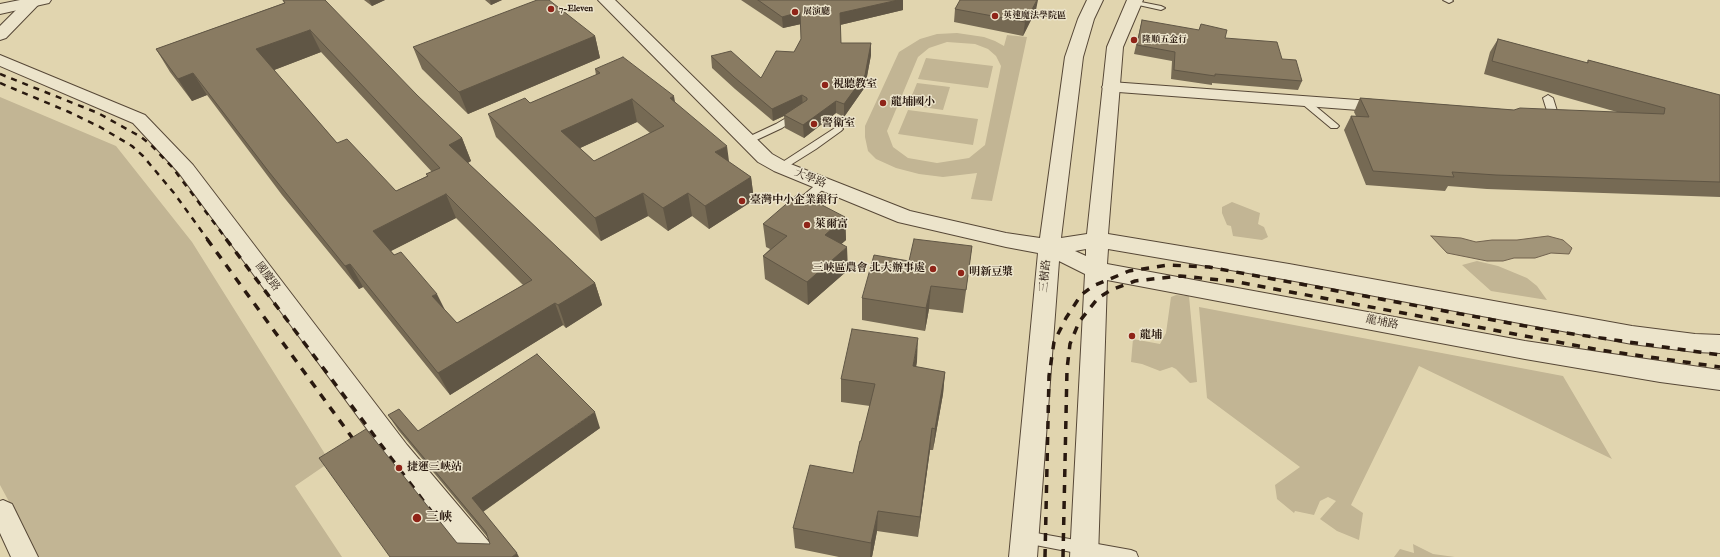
<!DOCTYPE html>
<html>
<head>
<meta charset="utf-8">
<style>
	body { margin:0 }
	canvas { display:block; background:#e1d5af }
</style>
</head>
<body>
<canvas width="1720" height="557"></canvas>
<script>
const context = document.querySelector('canvas').getContext('2d');
context.lineJoin = 'round';
function fill(path, color) {
  context.fillStyle = color;
  context.fill(path, 'evenodd');
}
function poly(rows) {
  const path = new Path2D();
  for (const r of rows) {
    path.moveTo(r[0], r[1]);
    for (let i = 2; i < r.length; i += 2) path.lineTo(r[i], r[i + 1]);
  }
  return path;
}
function trace(path, color, width, dash) {
  context.strokeStyle = color;
  context.lineWidth = width;
  context.lineCap = dash ? 'butt' : 'round';
  context.setLineDash(dash || []);
  context.stroke(path);
}
function label(font, color, halo, rows, align = 'center') {
  context.font = font + ' "IM FELL English","Noto Serif TC",serif';
  context.lineWidth = 3;
  context.setLineDash([]);
  context.textBaseline = 'middle';
  context.strokeStyle = halo;
  context.fillStyle = color;
  for (const [text, x, y, turn = 0] of rows) {
    context.save();
    context.translate(x, y);
    context.rotate((+turn || 0) * Math.PI / 180);
    context.textAlign = isNaN(turn) ? turn : align;
    if (halo) context.strokeText(text, 0, 0);
    context.fillText(text, 0, 0);
    context.restore();
  }
}
const green = poly([
	[957,33,984,37,995,41,1004,46,1007,35,1027,37,992,201,971,199,977,173,943,177,919,174,896,168,876,159,868,151,865,137,865,126,899,52,920,39,937,34],
	[947,42,975,44,988,49,996,56,1001,66,985,145,969,158,937,163,908,158,893,147,887,131,918,57,929,48],
	[926,58,993,66,988,88,918,79],
	[917,83,950,87,943,110,908,105],
	[0,97,116,146,192,242,330,462,295,486,342,557,39,557,0,485],
	[908,110,978,119,973,145,898,134],
	[1232,202,1260,213,1258,224,1264,227,1268,237,1262,240,1233,236,1231,226,1227,225,1222,213,1222,207],
	[1477,261,1498,266,1527,278,1537,286,1547,300,1491,291,1462,265],
	[1176,295,1189,296,1197,382,1190,383,1176,369,1172,367,1160,371,1142,364,1131,362,1133,339,1160,344,1166,333,1171,297],
	[1199,307,1563,376,1612,459,1419,366,1351,505,1363,513,1359,540,1337,531,1320,519,1336,501,1328,497,1320,501,1314,515,1295,511,1294,513,1277,499,1275,485,1300,467,1207,398],
	[1413,544,1433,554,1455,557,1394,557,1400,549,1414,553]
]);
const water = poly([
	[1431,236,1461,238,1476,242,1492,240,1517,240,1548,236,1563,240,1572,248,1569,254,1551,253,1535,258,1514,258,1503,261,1487,261,1447,253,1431,236]
]);
const service = poly([
	[1131,0,1161,6,1165,8,1161,10,1134,4,1130,2,1131,0],
	[1443,0,1452,0,1453,1,1449,3,1443,0],
	[1548,95,1553,98,1557,111,1552,118,1542,121,1539,120,1537,118,1539,116,1546,114,1547,111,1543,98,1548,95],
	[1304,98,1307,99,1337,124,1339,126,1337,128,1331,128,1301,103,1299,101,1301,99,1304,98],
	[798,111,803,114,801,116,782,128,750,143,744,143,742,141,744,139,776,124,798,111],
	[838,126,841,127,843,129,841,131,816,149,784,169,778,169,776,167,778,165,838,126],
	[823,181,827,182,828,184,827,186,800,209,792,209,791,207,792,205,819,182,823,181],
	[1025,531,1131,550,1136,552,1138,557,1097,557,1025,543,1020,541,1018,537,1020,533,1025,531]
]);
const minor = poly([
	[26,0,39,0,41,2,6,38,0,40,0,26,26,0],
	[0,55,145,115,193,165,407,445,494,548,498,557,468,557,389,459,179,173,133,123,0,66,0,55],
	[1111,82,1385,102,1391,103,1394,107,1391,111,1385,112,1105,91,1102,87,1105,83,1111,82],
	[3,500,12,504,38,557,11,557,0,533,0,501,3,500]
]);
const tertiary = poly([
	[20,0,51,0,49,3,0,14,0,4,20,0],
	[598,0,615,0,772,154,788,163,910,211,1006,233,1040,238,1065,57,1078,19,1087,0,1103,0,1094,19,1083,57,1061,238,1087,234,1107,47,1127,0,1143,0,1123,47,1108,234,1289,264,1632,326,1695,334,1720,335,1720,353,1695,352,1632,344,1289,280,1108,249,1107,264,1525,341,1720,370,1720,390,1660,382,1525,359,1107,280,1098,557,1070,557,1085,274,1059,261,1037,557,1009,557,1038,253,1006,247,898,222,774,171,758,162,598,0],
	[1086,249,1086,256,1075,251,1086,249]
]);
const railFar1 = poly([
	[0,74,98,113,141,137,151,145,172,167,227,240],
	[0,83,69,112,100,127,132,146,143,156,174,193,208,240]
]);
const rail = poly([
	[207,239,359,447],
	[226,239,437,519],
	[1045,557,1049,376,1054,342,1066,318,1081,295,1093,286,1129,271,1168,265,1209,267,1552,331,1720,355],
	[1063,557,1067,369,1070,344,1079,322,1098,298,1111,290,1135,281,1180,276,1232,281,1600,350,1720,367]
]);
const wall = poly([
	[283,0,417,95,462,138,471,161,468,163,595,283,602,305,566,328,563,325,450,395,363,287,359,289,282,195,207,95,192,101,170,72,156,49,284,3],
	[321,52,432,172,426,174,427,176,396,191,337,143,274,70],
	[456,218,523,285,457,323,391,251],
	[364,0,385,0,372,6],
	[485,0,502,0,491,5],
	[741,0,903,0,903,10,840,25,841,43,871,43,871,55,865,87,844,117,836,113,804,138,785,128,784,116,773,121,735,89,712,68,711,56,761,78,794,52,801,39,801,24,783,28],
	[955,9,1036,10,1023,36,954,22],
	[1142,20,1225,38,1282,59,1302,81,1298,90,1212,83,1212,85,1171,79,1172,61,1134,54],
	[595,36,600,58,468,114,422,69,413,47],
	[1498,39,1587,63,1588,60,1720,95,1720,197,1487,189,1448,186,1445,191,1366,185,1344,130,1351,116,1356,116,1354,112,1360,98,1514,110,1617,112,1484,74,1490,52],
	[595,69,675,102,729,162,751,177,754,200,709,229,692,216,668,231,648,216,601,241,496,137,488,114,530,103,596,75],
	[637,122,650,133,594,161,580,148],
	[845,217,846,240,841,244,848,270,808,305,765,279,763,256,770,249,766,247,763,224],
	[972,246,963,313,929,309,925,331,862,320,862,298,909,261],
	[917,361,916,367,945,372,943,394,933,450,930,450,918,537,877,531,872,557,839,557,795,548,793,528,853,473,870,406,841,402,841,379],
	[388,415,418,431,600,428,483,512,517,553,390,557,457,543,490,544,489,539,399,431]
]);
const shadedWall = poly([
	[369,0,385,0,372,6],
	[490,0,502,0,491,5],
	[898,0,903,0,903,10,840,25,840,13],
	[1037,0,1038,0,1036,10,1023,36,1025,22],
	[800,12,801,24,783,28,782,17],
	[310,30,321,52,269,72,256,49],
	[595,36,600,58,468,114,459,92],
	[871,43,871,55,865,87,844,117,844,104],
	[193,73,207,95,192,101,178,79],
	[802,95,803,107,773,121,772,109],
	[674,96,678,119,670,98],
	[632,99,637,122,567,154,561,131],
	[836,101,836,113,804,138,803,125],
	[462,138,471,161,458,168,449,145],
	[727,146,730,169,715,152],
	[751,177,754,200,709,229,705,206],
	[643,193,648,216,601,241,595,218],
	[688,193,692,216,668,231,663,208],
	[446,194,456,218,385,254,373,231],
	[845,217,846,240,826,258,825,235],
	[847,247,848,270,808,305,807,282],
	[350,264,363,287,359,289,345,266],
	[595,283,602,305,566,328,558,305],
	[931,286,929,309,925,331,926,308],
	[437,294,448,316,432,296],
	[555,303,563,325,450,395,438,373],
	[918,338,917,361,912,389,913,366],
	[945,372,943,394,933,450,935,429],
	[595,412,600,428,481,513,472,498],
	[932,428,930,450,918,537,920,517],
	[878,511,877,531,872,557,870,557,871,543],
	[517,553,519,557,512,557]
]);
const building = poly([
	[283,0,325,0,417,95,462,138,449,145,595,283,558,305,555,303,438,373,350,264,345,266,269,172,193,73,178,79,156,49,285,3,283,0],
	[310,30,440,168,426,174,428,176,396,191,347,139,337,143,256,49,310,30],
	[446,194,532,280,457,323,432,296,437,294,401,252,394,255,373,231,446,194],
	[537,0,549,0,595,36,459,92,413,47,537,0],
	[758,0,898,0,840,13,841,43,871,43,865,75,844,104,836,101,803,125,784,115,807,100,807,98,802,95,772,109,734,77,711,56,731,51,761,78,776,51,794,52,801,39,800,12,782,17,758,0],
	[960,0,1037,0,1025,22,955,9,960,0],
	[1142,20,1199,30,1201,24,1227,30,1225,38,1277,42,1282,59,1296,60,1302,81,1215,74,1215,76,1174,70,1175,52,1137,45,1142,20],
	[1498,39,1588,63,1588,60,1720,95,1720,182,1496,175,1452,172,1454,177,1373,171,1351,116,1369,117,1360,98,1514,110,1520,108,1664,114,1665,108,1492,61,1498,39],
	[623,57,674,96,670,98,727,146,715,152,751,177,705,206,688,193,663,208,643,193,595,218,488,114,525,98,530,103,600,73,595,69,623,57],
	[632,99,664,126,594,161,561,131,632,99],
	[799,193,845,217,825,235,847,247,807,282,763,256,787,236,763,224,799,193],
	[914,239,972,246,966,290,931,286,926,308,862,298,874,255,909,261,914,239],
	[852,329,918,338,913,366,945,372,935,429,932,428,920,517,878,511,871,543,793,528,810,465,853,473,860,441,861,441,875,384,841,379,852,329],
	[537,354,595,412,472,498,517,553,512,557,390,557,319,458,366,429,457,543,490,544,486,532,388,415,399,409,418,431,537,354]
]);
const markers = [
	[551,9,4,"#8f2418"],
	[795,12,4,"#8f2418"],
	[995,16,4,"#8f2418"],
	[1134,40,4,"#8f2418"],
	[825,85,4,"#8f2418"],
	[883,103,4,"#8f2418"],
	[814,124,4,"#8f2418"],
	[742,201,4,"#8f2418"],
	[807,225,4,"#8f2418"],
	[933,269,4,"#8f2418"],
	[961,273,4,"#8f2418"],
	[1132,336,4,"#8f2418"],
	[399,468,4,"#8f2418"],
	[417,518,5,"#8f2418"]
];
const farPoinames = [
	["7-Eleven",559,9],
	["展演廳",803,12],
	["英速魔法學院區",1003,16],
	["隆順五金行",1142,40]
];
const poiNames = [
	["視聽教室",833,85],
	["龍埔國小",891,103],
	["警衛室",822,124],
	["臺灣中小企業銀行",750,201],
	["萊爾富",815,225],
	["三峽區農會 北大辦事處",925,269,"right"],
	["明新豆漿",969,273],
	["龍埔",1140,336],
	["捷運三峽站",407,468]
];
const streetNames = [
	["大學路",810,179,22],
	["三樹路",1046,276,-85],
	["國慶路",267,277,53],
	["龍埔路",1382,323,11]
];
const nearPoinames = [
	["三峽",426,518]
];
fill(green, '#c2b594');
fill(water, '#a29579');
trace(water, '#72634f', 1);
trace(service, '#574837', 2);
trace(minor, '#574837', 2);
trace(tertiary, '#574837', 2);
fill(service, '#ece4cb');
fill(minor, '#ece4cb');
fill(tertiary, '#ece4cb');
trace(railFar1, '#29190f', 2.5, [6, 6]);
trace(rail, '#29190f', 3.5, [8, 8]);
fill(wall, '#766a54');
fill(shadedWall, '#605645');
fill(building, '#897b62');
trace(building, '#605645', 1);
for (const [x, y, r, color] of markers) {
  const dot = new Path2D();
  dot.arc(x, y, r, 0, 2 * Math.PI);
  context.fillStyle = color;
  context.fill(dot);
  trace(dot, '#ece4cb', 1.5);
}
label('bold 9px', '#29190f', '#ece4cb', farPoinames, 'left');
label('bold 11px', '#29190f', '#ece4cb', poiNames, 'left');
label('11px', '#29190f', '#ece4cb', streetNames);
label('bold 13px', '#29190f', '#ece4cb', nearPoinames, 'left');
</script>
</body>
</html>
